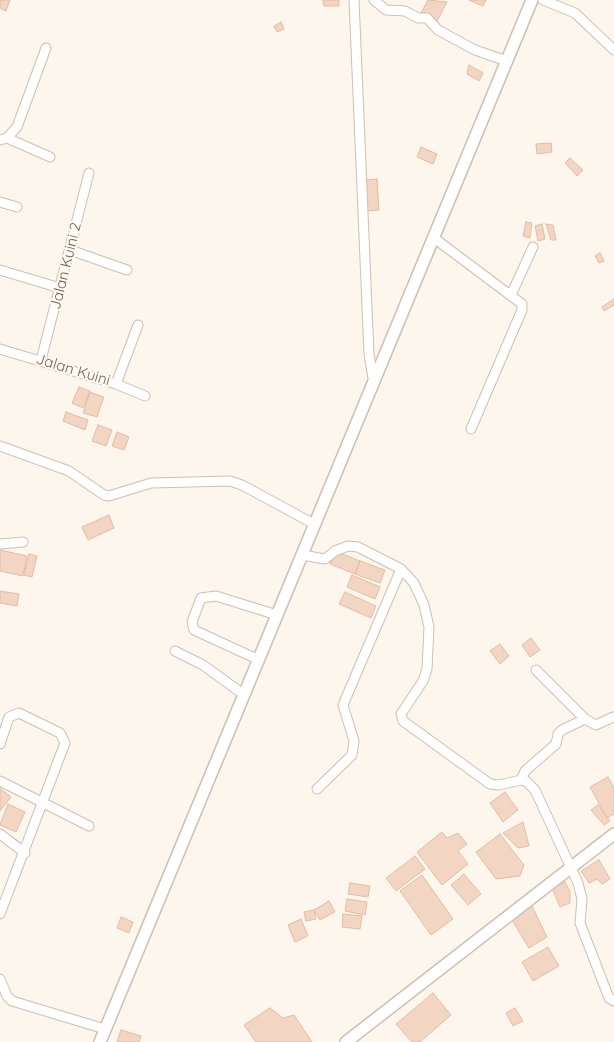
<!DOCTYPE html>
<html>
<head>
<meta charset="utf-8">
<style>
	body { margin:0 }
	canvas { display:block; background:#fdf6ec }
</style>
</head>
<body>
<canvas width="614" height="1042"></canvas>
<script>
const context = document.querySelector('canvas').getContext('2d');
context.lineJoin = 'round';
function fill(path, color) {
  context.fillStyle = color;
  context.fill(path, 'evenodd');
}
function poly(rows) {
  const path = new Path2D();
  for (const r of rows) {
    path.moveTo(r[0], r[1]);
    for (let i = 2; i < r.length; i += 2) path.lineTo(r[i], r[i + 1]);
  }
  return path;
}
function trace(path, color, width, dash) {
  context.strokeStyle = color;
  context.lineWidth = width;
  context.lineCap = dash ? 'butt' : 'round';
  context.setLineDash(dash || []);
  context.stroke(path);
}
function label(font, color, halo, rows, align = 'center') {
  context.font = font + ' Quicksand,sans-serif';
  context.lineWidth = 4;
  context.setLineDash([]);
  context.textBaseline = 'middle';
  context.strokeStyle = halo;
  context.fillStyle = color;
  for (const [text, x, y, turn = 0] of rows) {
    context.save();
    context.translate(x, y);
    context.rotate((+turn || 0) * Math.PI / 180);
    context.textAlign = isNaN(turn) ? turn : align;
    if (halo) context.strokeText(text, 0, 0);
    context.fillText(text, 0, 0);
    context.restore();
  }
}
const building = poly([
	[0,0,10,0,6,11,0,8,0,0],
	[323,0,339,0,339,6,324,6,323,0],
	[428,0,447,2,437,21,421,13,428,0],
	[469,0,486,0,483,6,469,0],
	[281,22,284,29,277,32,274,26,281,22],
	[469,65,483,73,479,81,467,74,469,65],
	[551,143,552,152,537,154,536,144,551,143],
	[421,147,437,154,433,164,417,157,421,147],
	[570,158,583,170,577,176,565,163,570,158],
	[377,179,379,210,366,211,364,180,377,179],
	[526,222,532,223,530,238,523,236,526,222],
	[542,224,545,239,538,241,535,226,542,224],
	[546,224,553,225,556,240,551,240,546,224],
	[600,253,604,261,599,263,595,256,600,253],
	[614,299,614,305,604,311,602,307,614,299],
	[79,387,90,391,83,408,72,403,79,387],
	[90,392,104,397,97,417,83,413,90,392],
	[66,412,88,420,85,430,63,421,66,412],
	[98,425,112,430,106,446,92,441,98,425],
	[117,432,129,437,124,450,112,446,117,432],
	[109,515,114,528,88,540,82,527,109,515],
	[0,550,27,556,23,576,0,571,0,550],
	[335,551,360,561,355,574,330,564,335,551],
	[29,554,37,556,32,577,24,575,29,554],
	[360,561,385,570,380,583,355,574,360,561],
	[352,575,380,587,375,599,347,587,352,575],
	[0,591,19,594,17,606,0,603,0,591],
	[345,592,376,606,371,618,339,604,345,592],
	[531,638,540,650,530,657,522,645,531,638],
	[500,644,509,656,500,664,490,651,500,644],
	[608,777,614,788,614,814,607,818,590,787,608,777],
	[0,788,11,797,0,811,0,788],
	[505,792,518,810,503,822,490,803,505,792],
	[8,804,25,812,16,832,0,825,8,804],
	[598,805,610,821,604,825,591,810,598,805],
	[523,822,529,846,518,848,503,833,523,822],
	[442,832,447,838,458,833,467,844,458,851,468,864,442,885,417,852,442,832],
	[500,834,524,865,520,876,496,879,476,852,500,834],
	[415,856,425,869,396,891,386,878,415,856],
	[599,860,610,879,602,884,597,879,589,883,581,871,599,860],
	[464,874,481,894,468,905,451,885,464,874],
	[422,875,453,919,431,935,400,891,422,875],
	[565,882,570,892,570,903,560,907,552,888,565,882],
	[350,883,370,886,368,897,348,894,350,883],
	[347,899,367,902,365,915,345,911,347,899],
	[329,901,335,912,320,920,314,910,329,901],
	[530,902,547,937,529,948,512,920,530,902],
	[314,910,316,919,306,921,304,912,314,910],
	[343,914,362,916,360,929,342,927,343,914],
	[121,917,133,922,129,933,117,928,121,917],
	[301,919,308,936,295,942,288,925,301,919],
	[548,947,559,966,533,981,522,962,548,947],
	[433,993,451,1015,420,1042,412,1042,396,1024,433,993],
	[270,1008,283,1018,294,1015,312,1042,256,1042,244,1025,270,1008],
	[515,1008,523,1021,513,1026,506,1013,515,1008],
	[121,1030,141,1036,139,1042,117,1042,121,1030]
]);
const minor = poly([
	[354,0,369,354,374,384],
	[374,0,386,10,405,11,418,18,427,18,438,30,475,50,507,61],
	[543,0,575,13,614,50],
	[7,138,50,157],
	[0,140,7,138,17,127,46,48],
	[0,202,17,207],
	[434,238,522,304,522,310,471,429],
	[70,250,127,270],
	[0,270,60,288],
	[511,295,533,247],
	[0,349,116,384,145,396],
	[41,360,89,173],
	[116,384,138,325],
	[0,446,69,471,104,495,109,496,151,483,230,481,242,485,314,524],
	[0,544,23,542],
	[302,555,325,559,335,551,348,546,358,547,401,569,414,583,424,605,429,627,427,669,423,681,401,714,403,721,490,784,499,785,521,780,526,781,535,790,578,883,582,899,580,923,609,998,614,1001],
	[175,651,203,665,243,694],
	[257,659,194,630,192,622,201,598,216,596,277,615],
	[536,670,585,719],
	[0,744,9,717,19,713,60,733,65,743,0,914],
	[521,780,525,771,556,744,558,734,562,730,585,719,596,725,613,717],
	[0,781,89,826],
	[317,789,352,755,354,741,343,705,401,569],
	[0,834,25,853],
	[0,979,7,996,12,1001,105,1029]
]);
const tertiary = poly([
	[100,1042,532,0],
	[346,1042,614,834]
]);
const streetNames = [
	["Jalan Kuini 2",66,266,-76],
	["Jalan Kuini",73,370,17]
];
fill(building, '#f3d5c3');
trace(building, '#e6bba3', 1);
trace(minor, '#d1beb0', 11);
trace(tertiary, '#d1beb0', 14);
trace(minor, '#fff', 9);
trace(tertiary, '#fff', 11);
label('15px', '#7a5c4d', '#fffaf3', streetNames);
</script>
</body>
</html>
